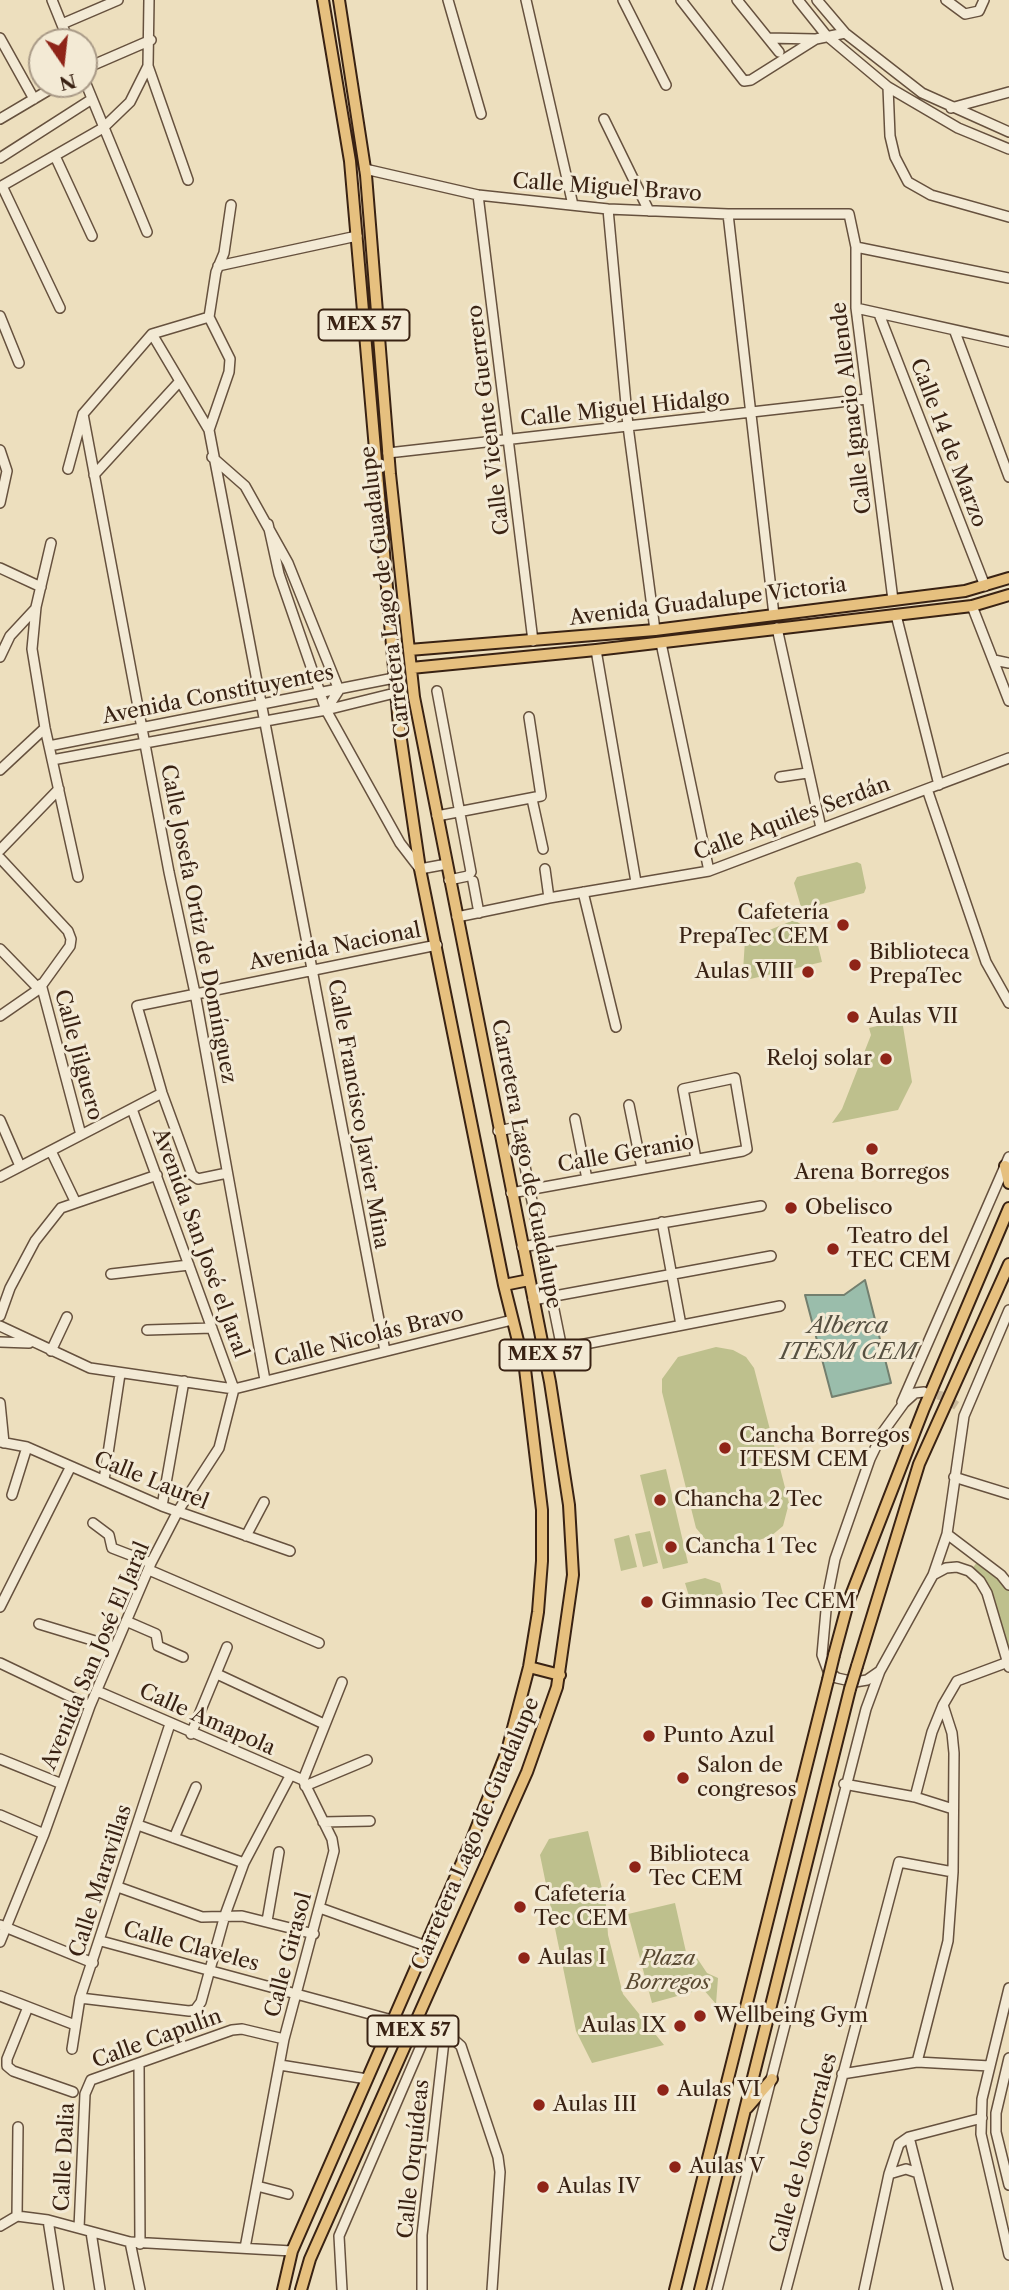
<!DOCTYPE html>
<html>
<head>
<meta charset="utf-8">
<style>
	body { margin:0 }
	#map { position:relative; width:1009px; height:2290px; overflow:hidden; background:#eddfbe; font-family:"Libre Caslon Text",serif }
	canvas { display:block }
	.north { position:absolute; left:28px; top:28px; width:70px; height:70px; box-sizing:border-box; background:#f3ead5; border:2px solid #a99a87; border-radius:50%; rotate:166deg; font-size:19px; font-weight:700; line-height:28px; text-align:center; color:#392213 }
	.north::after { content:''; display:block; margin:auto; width:24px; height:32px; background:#8f2418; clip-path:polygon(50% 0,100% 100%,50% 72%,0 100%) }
</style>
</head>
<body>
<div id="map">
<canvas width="1009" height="2290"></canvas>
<div class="north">N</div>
</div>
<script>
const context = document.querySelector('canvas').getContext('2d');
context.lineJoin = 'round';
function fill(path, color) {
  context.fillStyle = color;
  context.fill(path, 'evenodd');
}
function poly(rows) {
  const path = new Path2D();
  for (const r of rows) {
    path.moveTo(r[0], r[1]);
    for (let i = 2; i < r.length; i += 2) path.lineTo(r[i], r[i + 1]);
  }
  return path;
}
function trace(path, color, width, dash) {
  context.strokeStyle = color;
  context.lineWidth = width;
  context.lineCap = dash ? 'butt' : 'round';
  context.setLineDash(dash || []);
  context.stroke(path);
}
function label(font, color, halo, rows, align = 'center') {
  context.font = font + ' "Libre Caslon Text",serif';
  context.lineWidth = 6;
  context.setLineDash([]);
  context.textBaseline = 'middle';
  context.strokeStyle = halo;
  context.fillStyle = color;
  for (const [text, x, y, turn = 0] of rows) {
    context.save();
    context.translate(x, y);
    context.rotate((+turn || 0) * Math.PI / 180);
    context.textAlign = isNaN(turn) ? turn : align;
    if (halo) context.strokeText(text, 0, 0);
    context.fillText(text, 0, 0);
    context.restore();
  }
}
const green = poly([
	[857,862,861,864,866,888,864,893,804,909,801,907,794,883,797,877],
	[794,920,815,933,822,962,746,980,743,971,745,940],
	[902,1020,912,1082,898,1110,832,1123,842,1109,871,1035,869,1028],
	[716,1347,733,1350,746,1357,754,1368,789,1503,783,1526,771,1536,738,1547,720,1546,706,1540,696,1528,662,1392,662,1379,678,1357],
	[666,1469,688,1563,663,1569,640,1475],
	[650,1531,658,1563,643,1567,635,1534],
	[629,1535,637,1567,621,1571,614,1539],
	[978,1561,1000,1577,1009,1589,1009,1658,991,1595,971,1570],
	[705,1578,720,1583,724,1598,692,1606,685,1583],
	[588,1831,606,1905,608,1935,623,1994,664,2045,592,2063,576,2031,540,1855,549,1839],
	[675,1903,686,1952,697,1958,707,1973,718,1978,716,2004,703,1989,652,2003,628,1914]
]);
const water = poly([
	[865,1280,891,1383,832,1397,805,1295,844,1295,865,1280]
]);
const minorTunnel = poly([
	[924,1392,942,1396,957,1406]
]);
const minor = poly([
	[52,0,69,42],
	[448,0,481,114],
	[526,0,573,205],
	[623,0,666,85],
	[681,0,744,81,751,80,816,39,845,33],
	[737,0,779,52],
	[798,0,826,35,888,87,958,128,1009,149],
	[817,0,845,33,922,93,1009,132],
	[946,0,965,14,979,11,984,0],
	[62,24,118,0],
	[0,38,34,99],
	[768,38,815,39],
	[148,66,188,180],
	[84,69,151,40],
	[84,79,147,232],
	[888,87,890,136,895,157,908,182,931,195,1009,217],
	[951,108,1009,92],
	[0,119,59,84],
	[604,119,649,211],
	[55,156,92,236],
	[0,158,92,99],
	[365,169,478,195,608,209,728,214,849,214,856,247,856,308,893,600],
	[2,186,60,308],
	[0,187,103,128,130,102,148,66,149,0],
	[478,195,533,641],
	[608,209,628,426,655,630],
	[728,214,774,615],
	[856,247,1009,278],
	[218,266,357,236],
	[856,308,1009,342],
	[879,314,985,586],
	[0,316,19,363],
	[955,332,1009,477],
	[152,334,209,430,385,1351],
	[83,414,169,872,195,993,265,1380],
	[209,430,229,372,230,359,209,317],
	[0,450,7,471,0,503],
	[388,453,867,399],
	[212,457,245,486,288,563,339,690,326,710],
	[68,469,83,414,152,334,209,317,216,272,224,253,231,205],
	[94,475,180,381],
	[268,524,279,574,326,710,400,843,420,869,447,864],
	[51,543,36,607,32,649,45,728,78,877],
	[0,568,41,587],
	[972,606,1009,701],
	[896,615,939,785],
	[777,628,821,828],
	[661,643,709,871],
	[596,650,636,882],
	[0,657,10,636,36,608],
	[994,660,1009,663],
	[437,691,471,872,468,876,449,880],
	[49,746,394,678],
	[52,760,326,710,395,693],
	[0,770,45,728],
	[780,777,807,773],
	[927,789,986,962,1009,1003],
	[532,799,543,849],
	[437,816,541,796,529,717],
	[0,850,59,789],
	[0,858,68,931,71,939,70,946,39,989,0,1016],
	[545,869,549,898],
	[473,881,479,913],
	[583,892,616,1027],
	[457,917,549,898,709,871,1009,758],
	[0,949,39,989],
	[41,984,81,1135],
	[629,1105,642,1169],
	[132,1109,234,1389],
	[575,1119,587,1179],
	[0,1120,20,1166],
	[498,1131,517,1127,562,1349],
	[51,1151,75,1201],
	[227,1173,198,1179,192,1175,162,1093,137,1006,437,945],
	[0,1177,162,1093],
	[511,1193,743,1151,747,1149,735,1078,683,1089,696,1159],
	[662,1222,681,1325],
	[522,1247,761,1206],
	[111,1274,189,1265],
	[533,1300,771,1256],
	[0,1316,10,1288,35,1241,61,1208,157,1175],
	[0,1326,90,1368,234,1389,512,1320],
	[147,1330,212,1328],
	[0,1342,29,1343],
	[51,1351,67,1317],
	[544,1352,780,1306],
	[902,1402,1009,1157],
	[0,1403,4,1443],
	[0,1442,27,1447,162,1506,290,1551],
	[954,1477,1009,1494],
	[104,1480,120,1374],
	[12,1495,27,1447],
	[162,1506,184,1381],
	[93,1523,109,1535,112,1548,151,1563],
	[947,1534,1001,1575,1009,1585],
	[246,1536,264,1502],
	[149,1570,319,1643],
	[933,1575,946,1568,957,1567,969,1571,980,1581,987,1593,1009,1667],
	[0,1607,70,1468],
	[126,1621,156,1634,158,1646,183,1657],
	[39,1624,115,1647],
	[0,1663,90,1706],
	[880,1671,867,1680,855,1682,837,1678,828,1671,822,1655,827,1599,835,1559,870,1459,883,1432,904,1403,915,1393,924,1392],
	[217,1674,324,1724],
	[97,1691,303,1780],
	[191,1734,227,1647],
	[0,1759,62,1784],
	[844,1784,915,1797,953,1809],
	[305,1786,367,1760],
	[915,1797,932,1732,943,1705,957,1681,1008,1662],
	[0,1815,44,1834],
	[323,1822,370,1821],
	[138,1825,244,1863],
	[174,1838,196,1787],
	[118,1887,202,1917,242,1916,314,1934],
	[320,1908,426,1946],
	[267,1921,279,1852],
	[0,1925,93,1963],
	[101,1941,392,2020],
	[0,1942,44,1834,90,1706,151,1563,178,1511,219,1448,234,1389],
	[1009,1988,982,2099,981,2134,1009,2255],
	[0,1996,75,2025],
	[80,1998,189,2011,195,2010,201,2002,225,1915,244,1863,290,1776],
	[28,2007,7,2059,7,2066,13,2071,73,2092],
	[418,2020,445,2032,461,2046,498,2157,500,2172,492,2290],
	[72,2049,80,1998,170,1724],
	[1009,2058,996,2113,996,2132,1009,2185],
	[917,2062,948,1941,953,1872,954,1753,952,1733,943,1705],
	[139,2063,140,2244],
	[280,2065,367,2079],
	[842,2074,917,2062,990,2066],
	[909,2137,948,2290],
	[889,2174,906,2169,918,2173],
	[257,2186,288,2194],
	[17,2216,18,2127],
	[48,2220,59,2290],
	[0,2226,17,2216,48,2220,130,2242,292,2251],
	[79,2228,85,2094,91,2080,232,2030,242,2029,284,2039],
	[91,2232,100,2290],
	[130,2242,140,2290],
	[245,2248,284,2039,334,1851,332,1839,303,1780,342,1682],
	[342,2290,339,2236,430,2025],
	[422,2290,422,2235,445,2032],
	[717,2290,866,1709,880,1671,933,1575,947,1534,964,1416,1009,1310],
	[786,2290,899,1862,953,1872],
	[864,2290,889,2174,899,2144,909,2137,982,2118]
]);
const major = poly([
	[409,650,655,630,965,591,1009,578],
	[411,668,596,650,972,606,1009,595],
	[1005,1166,1009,1183],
	[504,1285,529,1280],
	[834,1655,848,1603,924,1408,1009,1208],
	[857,1666,919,1464,1009,1264],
	[529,1667,560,1675],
	[747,2108,772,2079],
	[283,2290,292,2251,470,1844,507,1751,529,1667,538,1612,542,1561,542,1510,525,1369,504,1285,420,869,399,726,350,161,323,0],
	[301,2290,310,2259,527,1772,557,1687,573,1575,569,1505,550,1382,414,697,390,474,366,175,339,0],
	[675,2290,828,1680],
	[700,2290,850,1689]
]);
const majorBridge = poly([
	[828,1680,834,1655],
	[850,1689,857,1666]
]);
const markers = [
	[843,925,7,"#8f2418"],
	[855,965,7,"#8f2418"],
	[808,972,7,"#8f2418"],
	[853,1017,7,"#8f2418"],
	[886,1059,7,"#8f2418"],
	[872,1149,7,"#8f2418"],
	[791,1208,7,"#8f2418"],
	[833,1249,7,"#8f2418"],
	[725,1448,7,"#8f2418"],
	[660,1500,7,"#8f2418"],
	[671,1547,7,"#8f2418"],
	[647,1602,7,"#8f2418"],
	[649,1736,7,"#8f2418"],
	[683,1778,7,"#8f2418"],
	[635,1867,7,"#8f2418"],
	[520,1907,7,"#8f2418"],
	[524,1958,7,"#8f2418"],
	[700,2016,7,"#8f2418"],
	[680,2026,7,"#8f2418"],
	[663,2090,7,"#8f2418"],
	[539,2105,7,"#8f2418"],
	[675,2167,7,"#8f2418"],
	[543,2187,7,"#8f2418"]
];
const shields = [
	[364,325,91],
	[545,1355,91],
	[413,2031,91]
];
const shieldNames = [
	["MEX 57",364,325],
	["MEX 57",545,1355],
	["MEX 57",413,2031]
];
const streetNames = [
	["Calle Miguel Bravo",607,188,4],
	["Calle Ignacio Allende",852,408,-97],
	["Calle Miguel Hidalgo",625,409,-6],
	["Calle Vicente Guerrero",489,420,-97],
	["Calle 14 de Marzo",948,443,69],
	["Carretera Lago de Guadalupe",386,592,-97],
	["Avenida Guadalupe Victoria",708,602,-7],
	["Avenida Constituyentes",218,695,-11],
	["Calle Aquiles Serdán",792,819,-20],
	["Calle Josefa Ortiz de Domínguez",198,924,79],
	["Avenida Nacional",335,947,-11],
	["Calle Jilguero",78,1055,75],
	["Calle Francisco Javier Mina",358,1114,80],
	["Calle Geranio",626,1154,-10],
	["Carretera Lago de Guadalupe",526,1164,79],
	["Avenida San José el Jaral",200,1243,70],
	["Calle Nicolás Bravo",369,1337,-14],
	["Calle Laurel",151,1481,22],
	["Avenida San José El Jaral",96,1656,-67],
	["Calle Amapola",207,1720,24],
	["Carretera Lago de Guadalupe",476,1834,-67],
	["Calle Maravillas",101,1881,-72],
	["Calle Claveles",191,1947,15],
	["Calle Girasol",289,1955,-75],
	["Calle Capulín",157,2039,-20],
	["Calle de los Corrales",804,2153,-75],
	["Calle Dalia",65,2157,-87],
	["Calle Orquídeas",414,2159,-84]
];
const poiNames = [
	["Cafetería",829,913,"right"],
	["PrepaTec CEM",829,937,"right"],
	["Biblioteca",869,953],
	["PrepaTec",869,977],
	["Aulas VIII",794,972,"right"],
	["Aulas VII",867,1017],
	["Reloj solar",872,1059,"right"],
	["Arena Borregos",872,1173,"center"],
	["Obelisco",805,1208],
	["Teatro del",847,1237],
	["TEC CEM",847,1261],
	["Cancha Borregos",739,1436],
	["ITESM CEM",739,1460],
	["Chancha 2 Tec",674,1500],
	["Cancha 1 Tec",685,1547],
	["Gimnasio Tec CEM",661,1602],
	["Punto Azul",663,1736],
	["Salon de",697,1766],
	["congresos",697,1790],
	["Biblioteca",649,1855],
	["Tec CEM",649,1879],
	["Cafetería",534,1895],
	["Tec CEM",534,1919],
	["Aulas I",538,1958],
	["Wellbeing Gym",714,2016],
	["Aulas IX",666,2026,"right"],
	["Aulas VI",677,2090],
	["Aulas III",553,2105],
	["Aulas V",689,2167],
	["Aulas IV",557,2187]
];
const parkNames = [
	["Plaza",668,1959],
	["Borregos",668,1983]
];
const waterNames = [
	["Alberca",848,1326],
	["ITESM CEM",848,1352]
];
fill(green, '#bec08d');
fill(water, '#9abdab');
trace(water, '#737f6e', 2);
trace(minorTunnel, '#c9b99c', 9, [9, 4.5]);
trace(minor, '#66513e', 12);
trace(major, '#392213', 14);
trace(minor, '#f3ead5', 9);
trace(major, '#e6c07f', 10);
trace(majorBridge, '#392213', 14, []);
trace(majorBridge, '#e6c07f', 10);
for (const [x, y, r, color] of markers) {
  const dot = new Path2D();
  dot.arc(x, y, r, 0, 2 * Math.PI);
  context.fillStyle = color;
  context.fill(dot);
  trace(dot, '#f3ead5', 2.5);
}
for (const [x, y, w] of shields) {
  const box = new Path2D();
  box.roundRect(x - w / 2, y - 15.5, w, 31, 5);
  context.fillStyle = '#f3ead5';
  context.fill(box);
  trace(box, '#392213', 2);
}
label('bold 19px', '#392213', null, shieldNames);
label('21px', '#392213', '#f3ead5', streetNames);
label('21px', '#392213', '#f3ead5', poiNames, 'left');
label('italic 21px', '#5a4a32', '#f3ead5', parkNames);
label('italic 23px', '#565041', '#f3ead5', waterNames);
</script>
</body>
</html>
